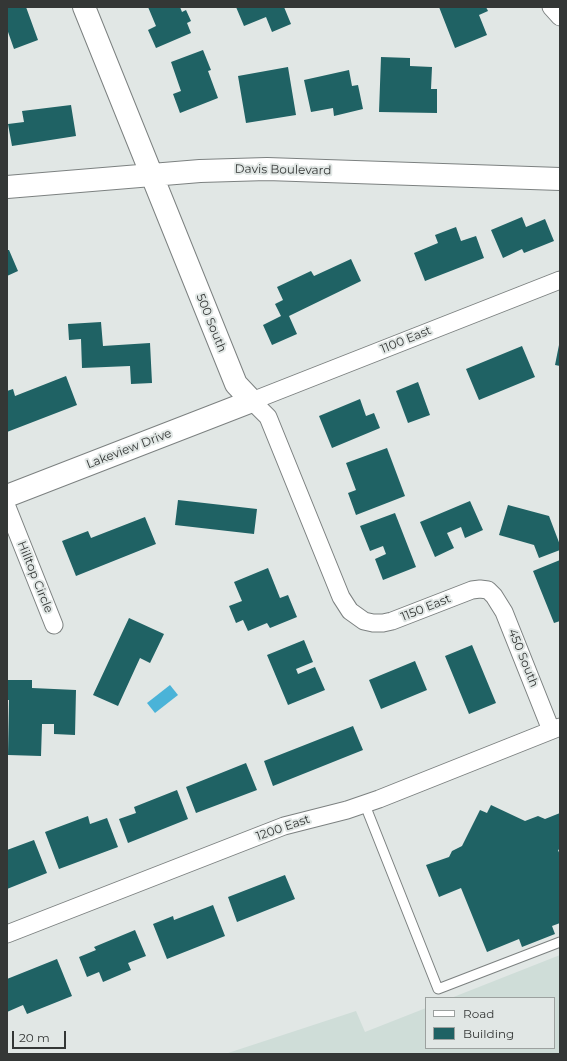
<!DOCTYPE html>
<html>
<head>
<meta charset="utf-8">
<style>
	body { margin:0 }
	#map { position:relative; width:567px; height:1061px; overflow:hidden; background:#e1e7e5; font-family:Montserrat,sans-serif }
	canvas { display:block }
	.frame { position:absolute; inset:0; border:8px solid #343736; pointer-events:none }
	.legend { position:absolute; left:425px; top:997px; width:130px; height:52px; box-sizing:border-box; background:#e1e7e5; border:1px solid #9ca19f; margin:0; padding:5px 7px; list-style:none; font-size:12px; color:#343736 }
	.legend li { display:flex; align-items:center; gap:8px; height:20px }
	.legend b { width:20px; border:1px solid #9ca19f }
	.scale { position:absolute; left:12px; top:1031px; width:54px; height:18px; box-sizing:border-box; border:2px solid #343736; border-top:0; padding-left:5px; font-size:12px; line-height:14px; white-space:nowrap; color:#343736; -webkit-text-stroke:3px #e1e7e5; paint-order:stroke }
</style>
</head>
<body>
<div id="map">
<canvas width="567" height="1061"></canvas>
<div class="frame"></div>
<ul class="legend">
<li><b style="height:5px;background:#fff"></b>Road</li>
<li><b style="height:11px;background:#1f6264"></b>Building</li>
</ul>
<div class="scale">20 m</div>
</div>
<script>
const context = document.querySelector('canvas').getContext('2d');
context.lineJoin = 'round';
function fill(path, color) {
  context.fillStyle = color;
  context.fill(path, 'evenodd');
}
function poly(rows) {
  const path = new Path2D();
  for (const r of rows) {
    path.moveTo(r[0], r[1]);
    for (let i = 2; i < r.length; i += 2) path.lineTo(r[i], r[i + 1]);
  }
  return path;
}
function trace(path, color, width, dash) {
  context.strokeStyle = color;
  context.lineWidth = width;
  context.lineCap = dash ? 'butt' : 'round';
  context.setLineDash(dash || []);
  context.stroke(path);
}
function label(font, color, halo, rows, align = 'center') {
  context.font = font + ' Montserrat,sans-serif';
  context.lineWidth = 4;
  context.setLineDash([]);
  context.textBaseline = 'middle';
  context.strokeStyle = halo;
  context.fillStyle = color;
  for (const [text, x, y, turn = 0] of rows) {
    context.save();
    context.translate(x, y);
    context.rotate((+turn || 0) * Math.PI / 180);
    context.textAlign = isNaN(turn) ? turn : align;
    if (halo) context.strokeText(text, 0, 0);
    context.fillText(text, 0, 0);
    context.restore();
  }
}
const built = poly([
	[560,955,560,1054,225,1054,356,1011,365,1032,426,1008,426,1048,554,1048,554,998,451,998]
]);
const water = poly([
	[170,685,178,695,155,713,147,703]
]);
const building = poly([
	[7,7,26,7,38,40,14,49,7,29],
	[148,7,180,7,182,12,186,10,191,21,187,23,191,33,156,48,148,30,156,26],
	[236,7,284,7,291,24,272,32,266,17,244,26],
	[439,7,486,7,488,11,479,15,487,35,455,48],
	[203,50,211,70,208,71,218,98,180,113,173,94,181,91,171,62],
	[381,57,410,58,410,66,432,67,431,89,437,89,437,113,379,112],
	[288,67,296,115,246,123,238,76],
	[349,70,352,86,358,85,363,109,334,116,333,108,311,112,304,80],
	[71,105,76,136,12,146,8,124,24,122,22,111],
	[522,217,526,227,545,219,554,241,524,253,522,249,503,258,491,230],
	[456,227,461,241,476,236,484,258,425,281,414,253,438,243,435,235],
	[7,250,9,250,18,271,7,276],
	[351,259,361,281,289,316,297,334,272,345,263,325,281,316,275,304,283,300,277,287,311,271,314,276],
	[101,322,103,346,150,343,152,383,131,384,130,366,82,368,81,339,69,340,68,324],
	[559,345,560,345,560,366,555,365],
	[522,346,535,377,479,400,466,369],
	[66,376,77,405,7,432,7,391,13,389,15,396],
	[418,382,430,415,408,423,396,391],
	[360,399,366,416,374,413,380,428,332,448,319,416],
	[387,448,405,496,356,515,348,493,356,490,346,463],
	[178,500,257,509,254,534,175,525],
	[470,501,483,530,465,538,461,527,447,533,454,548,435,557,420,522],
	[508,505,549,516,560,545,560,550,539,558,534,545,499,535],
	[395,513,416,567,383,580,375,559,386,554,383,546,370,551,360,526],
	[145,517,156,544,76,576,62,541,88,531,91,538],
	[560,560,560,621,554,623,533,571],
	[268,568,280,598,288,595,297,617,270,628,267,623,248,631,243,620,236,623,229,606,242,601,234,582],
	[129,618,164,634,150,663,140,658,118,706,93,695],
	[304,640,313,662,296,669,298,674,315,667,325,690,288,705,267,655],
	[472,645,496,703,469,714,445,656],
	[415,661,427,690,381,709,369,680],
	[7,680,32,680,32,688,76,690,75,735,54,734,54,724,42,724,41,756,8,755,9,700,7,700],
	[353,726,363,750,273,786,264,761],
	[246,763,257,790,196,813,186,787],
	[177,790,188,819,128,843,119,819,136,813,134,807],
	[491,805,525,821,538,816,545,819,560,813,560,849,558,850,560,855,560,923,552,926,555,934,522,947,519,939,487,952,461,888,439,897,426,865,449,857,452,851,462,846,480,810,487,813],
	[88,816,90,824,107,818,118,847,59,869,45,832],
	[34,840,47,873,7,889,7,850],
	[285,875,295,899,237,922,228,897],
	[213,905,225,936,167,959,153,924,173,916,174,920],
	[135,930,146,956,128,963,131,970,103,982,99,972,87,977,79,957,96,950,94,947],
	[57,959,72,996,27,1014,23,1005,7,1012,7,979]
]);
const service = poly([
	[365,805,438,989,560,942]
]);
const minor = poly([
	[551,7,560,17],
	[7,507,54,625],
	[551,730,504,612,494,596,488,590,480,589,472,590,392,621,383,623,373,623,364,621,350,611,341,597,268,417,252,401,560,280],
	[7,934,284,826,347,810,379,799,560,727]
]);
const tertiary = poly([
	[7,187,200,171,267,169,560,179],
	[7,496,252,401,236,384,84,7]
]);
const streetNames = [
	["Davis Boulevard",283,170,1],
	["500 South",211,323,68],
	["1100 East",406,340,-22],
	["Lakeview Drive",129,449,-21],
	["Hilltop Circle",35,577,68],
	["1150 East",426,608,-22],
	["450 South",523,658,68],
	["1200 East",283,828,-19]
];
fill(built, '#cfddd8');
fill(water, '#4ab3d8');
fill(building, '#1f6264');
trace(service, '#7c8180', 11);
trace(minor, '#7c8180', 19);
trace(tertiary, '#7c8180', 24);
trace(service, '#fff', 9);
trace(minor, '#fff', 17);
trace(tertiary, '#fff', 22);
label('12px', '#343736', '#e1e7e5', streetNames);
</script>
</body>
</html>
